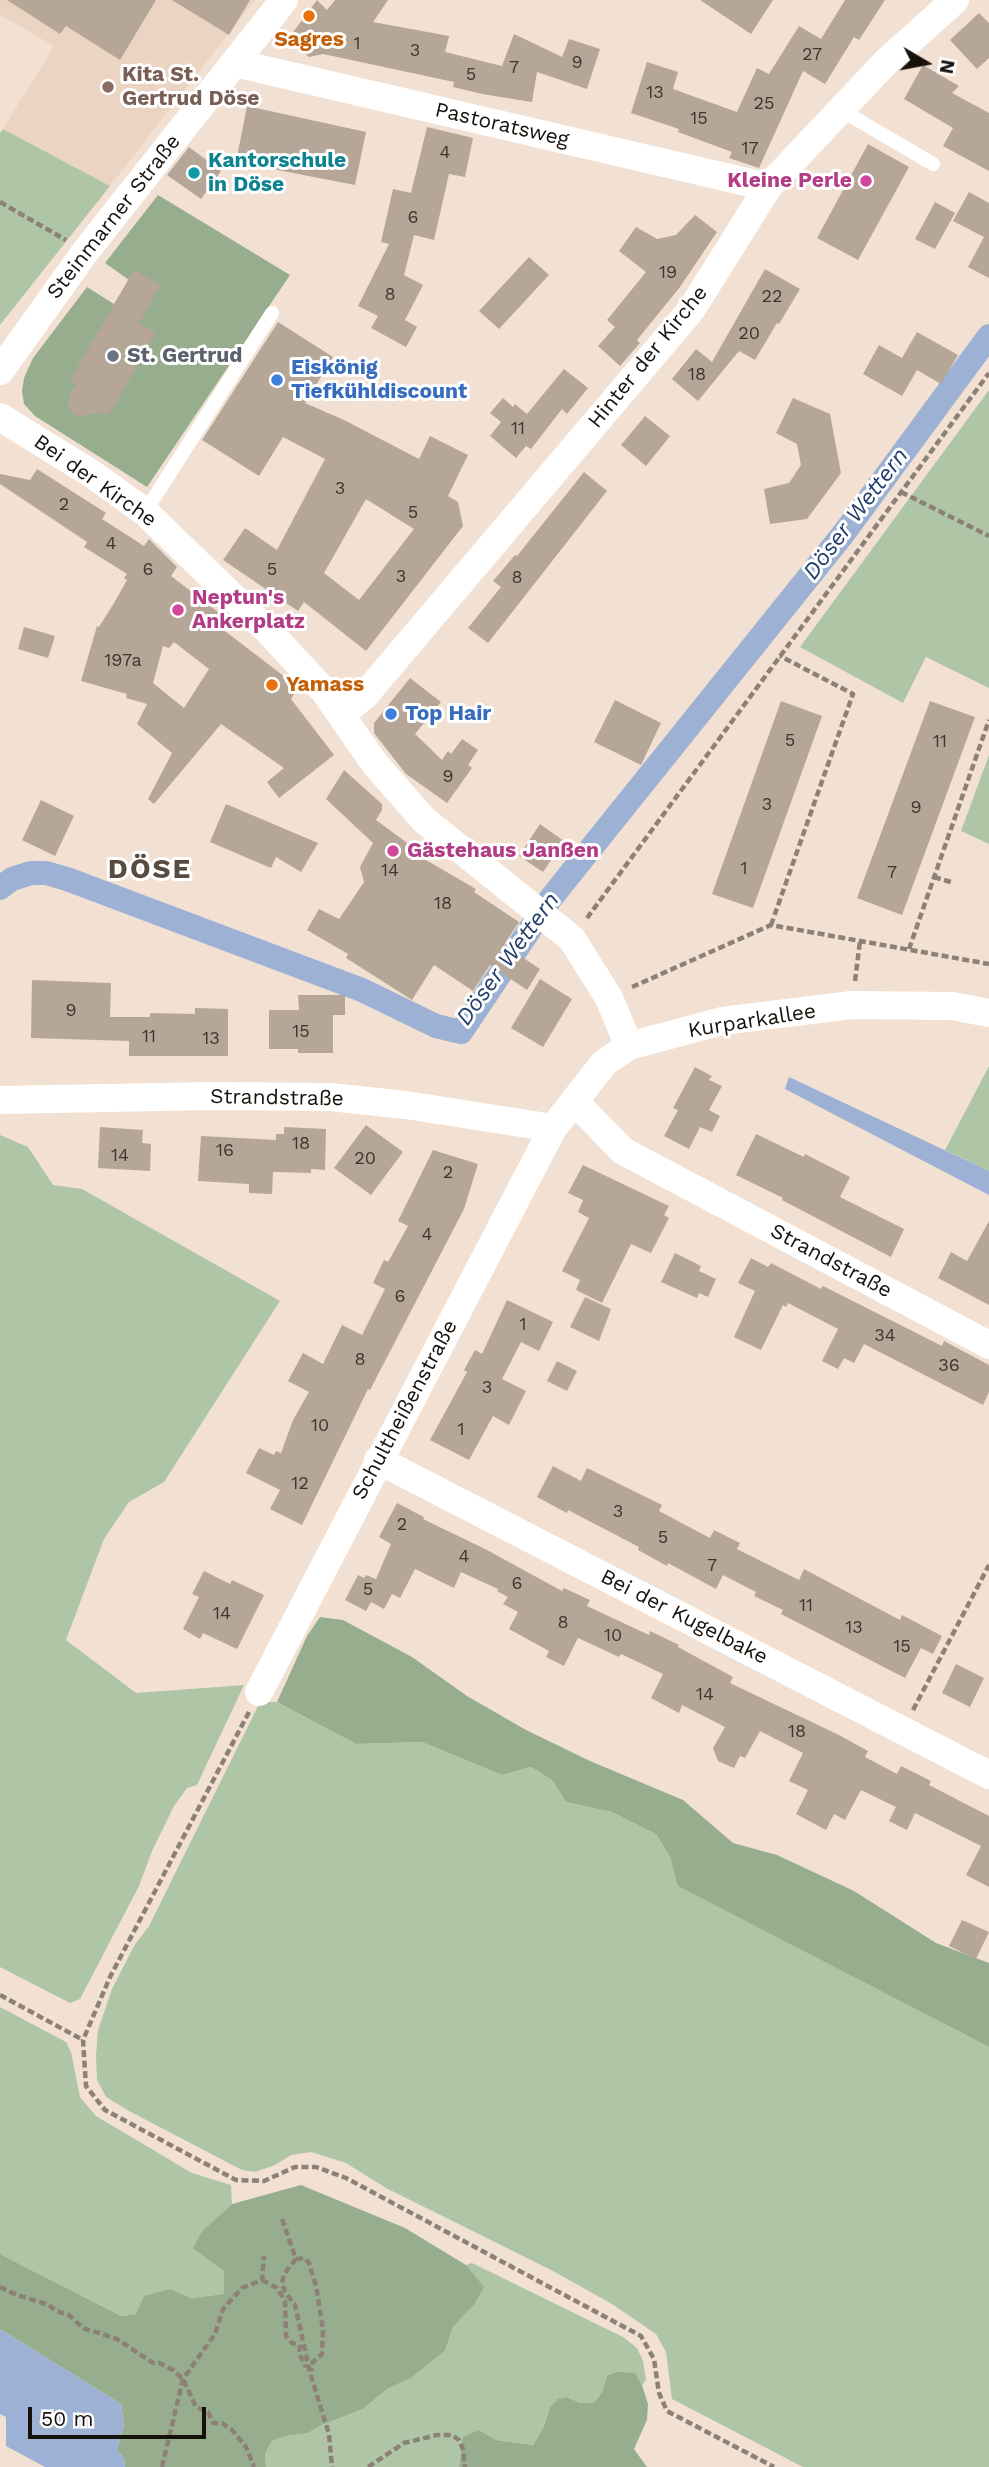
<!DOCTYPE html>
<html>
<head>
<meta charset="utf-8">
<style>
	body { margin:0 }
	#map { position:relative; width:989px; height:2467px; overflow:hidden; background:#f2e1d3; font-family:"Work Sans",sans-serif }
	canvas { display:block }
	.north { position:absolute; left:891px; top:28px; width:70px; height:70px; -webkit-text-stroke:5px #fff; paint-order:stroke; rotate:100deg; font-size:19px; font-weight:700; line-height:28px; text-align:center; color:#17110c }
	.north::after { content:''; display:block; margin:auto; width:24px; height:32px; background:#17110c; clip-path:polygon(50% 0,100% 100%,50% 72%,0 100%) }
	.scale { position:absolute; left:28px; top:2407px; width:178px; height:32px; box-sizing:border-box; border:4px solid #17110c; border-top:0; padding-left:9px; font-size:21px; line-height:24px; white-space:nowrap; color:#17110c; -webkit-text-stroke:5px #fff; paint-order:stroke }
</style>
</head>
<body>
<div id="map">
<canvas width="989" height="2467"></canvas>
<div class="north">N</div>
<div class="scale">50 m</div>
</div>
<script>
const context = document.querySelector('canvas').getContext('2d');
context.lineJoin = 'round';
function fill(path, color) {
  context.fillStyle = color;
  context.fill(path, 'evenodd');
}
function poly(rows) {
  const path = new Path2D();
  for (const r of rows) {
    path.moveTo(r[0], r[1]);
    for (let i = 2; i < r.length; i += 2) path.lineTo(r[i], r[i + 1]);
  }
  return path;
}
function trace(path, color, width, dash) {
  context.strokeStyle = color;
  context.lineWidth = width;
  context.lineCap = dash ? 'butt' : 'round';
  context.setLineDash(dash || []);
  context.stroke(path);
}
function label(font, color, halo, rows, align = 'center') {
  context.font = font + ' "Work Sans",sans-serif';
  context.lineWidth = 6;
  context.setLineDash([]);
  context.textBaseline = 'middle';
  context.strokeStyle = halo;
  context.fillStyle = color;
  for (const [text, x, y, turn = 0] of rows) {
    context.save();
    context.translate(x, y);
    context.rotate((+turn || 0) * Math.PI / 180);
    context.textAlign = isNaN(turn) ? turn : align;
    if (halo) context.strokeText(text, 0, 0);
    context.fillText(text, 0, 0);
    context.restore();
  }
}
const built = poly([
	[0,0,255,0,110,186,3,129,54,46,0,15]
]);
const green = poly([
	[3,129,110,186,0,325,0,133],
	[989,390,989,688,926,657,903,703,800,647],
	[989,755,989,844,961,831],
	[989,1066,989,1171,945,1150],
	[0,1135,28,1147,53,1185,82,1189,280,1301,164,1482,129,1502,104,1539,66,1640,136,1693,244,1685,197,1785,187,1788,174,1806,152,1851,139,1886,80,1999,70,2003,0,1967],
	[260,1702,277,1702,356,1744,422,1742,502,1775,531,1767,552,1780,566,1802,612,1812,656,1834,670,1857,679,1886,989,2047,989,2467,803,2467,672,2399,666,2352,656,2334,612,2304,551,2270,386,2188,346,2163,311,2152,291,2155,275,2165,255,2172,242,2170,129,2111,106,2097,97,2080,96,2056,98,2030,112,1989,134,1946,149,1926],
	[0,2007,66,2042,71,2052,80,2097,96,2116,192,2173,231,2185,232,2204,203,2230,225,2272,224,2294,191,2298,169,2289,137,2314,121,2316,0,2254],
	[472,2263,623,2337,637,2348,643,2361,646,2380,642,2385,635,2374,607,2376,602,2392,594,2403,580,2403,567,2397,550,2407,544,2426,533,2445,496,2440,479,2430,461,2450,459,2467,266,2467,265,2454,272,2441,286,2436,308,2433,322,2425,363,2409,387,2389,411,2378,445,2351,453,2327,474,2305,483,2288,466,2265]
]);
const forest = poly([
	[158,195,290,275,147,487,35,416,24,404,22,391,24,378,33,358,87,287,114,304,129,280,105,263],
	[320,1617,343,1620,412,1657,467,1696,526,1730,590,1761,683,1800,733,1843,777,1855,854,1891,936,1943,989,1963,989,2047,678,1886,670,1857,656,1834,612,1812,566,1802,552,1780,531,1767,502,1775,422,1742,356,1744,277,1702,307,1636],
	[301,2185,405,2228,466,2265,484,2287,474,2305,453,2327,445,2351,411,2378,387,2389,363,2409,322,2425,308,2433,286,2436,272,2441,265,2454,266,2467,125,2467,124,2458,117,2450,124,2424,121,2404,0,2329,0,2254,121,2316,136,2314,144,2296,170,2289,191,2298,224,2294,224,2271,193,2248,203,2230,232,2204],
	[617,2372,635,2373,642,2385,648,2404,647,2420,634,2449,647,2467,459,2467,463,2437,479,2430,496,2440,533,2445,544,2426,550,2407,558,2399,567,2397,580,2403,594,2403,602,2392,607,2376]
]);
const water = poly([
	[789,1077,989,1171,989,1195,785,1089],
	[0,2329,121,2404,124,2424,117,2450,124,2458,125,2467,45,2467,6,2446,6,2417,0,2414]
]);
const canal = poly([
	[0,888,12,879,31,873,46,873,67,879,362,990,436,1026,461,1032,551,898,844,533,989,336]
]);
const building = poly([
	[7,0,156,0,120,60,66,26,60,34],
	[172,0,250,0,229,35],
	[317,0,327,10,335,0,388,0,373,22,449,36,445,52,502,66,514,34,562,57,569,39,600,49,587,89,537,72,532,102,482,94,453,87,454,82,323,54,309,57,292,43,291,35],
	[700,0,773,0,751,34],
	[845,0,885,0,859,40,854,37,825,84,803,71,759,168,729,158,732,152,678,132,679,129,631,113,647,62,678,72,673,89,737,112,757,68,769,74,799,26,821,39],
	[979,13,989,23,989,58,977,69,950,40],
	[923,65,959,86,952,93,989,113,989,171,943,146,953,128,904,99],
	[247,106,366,132,355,185,236,162],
	[427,127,473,138,465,177,449,174,434,240,414,235,404,275,423,285,405,320,417,327,406,347,371,328,378,316,358,306,389,244,381,242,393,189,411,193],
	[868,144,909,167,858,260,817,238],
	[189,147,221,171,201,199,167,175],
	[969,192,989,203,989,278,968,267,984,237,953,221],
	[935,202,955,213,935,249,915,239],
	[695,215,717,232,680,287,637,340,640,343,620,366,598,346,615,327,607,320,646,272,619,251,636,227,657,239,676,235],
	[529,257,549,275,499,329,479,311],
	[765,269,800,289,779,324,777,323,755,360,739,351,698,401,672,379,696,349,712,362],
	[134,270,161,285,139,324,156,332,113,409,107,415,102,412,97,415,90,413,81,417,72,413,68,405,69,396,76,384,70,380],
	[278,322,333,357,305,403,344,420,419,459,430,436,468,455,448,496,458,502,463,526,366,651,304,602,298,611,223,560,245,528,277,550,325,459,283,437,259,476,202,440],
	[366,499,414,529,359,600,324,573],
	[917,332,958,355,941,384,917,370,902,396,863,374,879,345,902,358],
	[564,369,588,388,567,414,562,409,531,449,526,446,516,458,490,436,501,422,490,413,503,398,513,407,515,404,527,414],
	[793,398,830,414,841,473,807,519,770,524,764,489,789,483,801,465,797,444,776,433],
	[645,416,670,436,646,466,621,445],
	[37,469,106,513,102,519,144,546,149,539,177,567,171,576,231,622,225,631,298,687,291,699,334,755,279,798,267,782,284,768,221,724,154,804,148,799,172,753,137,724,147,704,126,698,127,694,81,681,97,626,99,627,114,603,127,580,124,578,127,574,84,547,87,542,0,484,0,474,30,480],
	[174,642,209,669,184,708,153,683,163,646,169,648],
	[584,472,607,491,488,643,468,628,501,587,493,581,515,555,517,556],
	[24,627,55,636,48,658,18,649],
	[410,678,441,702,415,734,442,760,448,751,451,754,462,739,478,750,468,765,472,768,447,803,406,774,374,733,374,723],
	[615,700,661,723,641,765,594,742],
	[781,701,822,716,753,908,712,894],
	[930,701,975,717,902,915,857,898],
	[344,770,382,804,382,810,376,820,414,848,412,852,476,889,474,892,519,922,504,945,540,969,527,990,490,965,473,991,434,965,412,1000,346,958,348,954,307,930,319,909,339,919,364,882,360,867,373,843,326,799],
	[41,800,74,816,55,856,22,840],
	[226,804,318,843,301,872,276,857,271,868,210,842],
	[540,824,564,841,543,872,519,856],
	[540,979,572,999,543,1047,511,1028],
	[32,980,111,983,110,1017,150,1017,150,1013,195,1014,195,1008,228,1009,228,1056,129,1056,129,1041,31,1038],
	[298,995,345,995,345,1015,333,1015,333,1053,298,1053,298,1049,269,1049,269,1010,299,1010],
	[695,1067,712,1076,709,1080,722,1086,709,1110,720,1116,712,1132,700,1127,689,1149,664,1136,678,1110,673,1108],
	[366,1125,403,1152,371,1195,334,1168],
	[100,1127,143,1130,142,1143,151,1144,150,1171,98,1168],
	[284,1127,326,1129,325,1170,311,1169,311,1173,273,1172,272,1194,249,1193,249,1184,198,1181,201,1136,276,1140,276,1134,284,1134],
	[756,1134,804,1157,805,1154,850,1177,840,1197,904,1229,891,1257,782,1200,783,1198,736,1175],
	[433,1150,478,1164,464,1209,370,1390,368,1389,302,1525,270,1509,280,1490,246,1473,259,1448,274,1455,276,1451,281,1453,293,1420,309,1392,288,1381,303,1353,323,1364,342,1325,362,1335,385,1289,373,1283,384,1260,388,1262,408,1226,398,1221],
	[583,1165,669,1206,664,1215,669,1218,651,1253,631,1244,602,1303,576,1290,580,1280,562,1271,589,1218,578,1212,583,1200,568,1193],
	[989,1221,989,1305,938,1278,951,1252,967,1261],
	[675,1253,701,1266,699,1271,716,1279,708,1297,699,1293,697,1298,661,1282],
	[751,1258,768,1267,771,1263,821,1289,823,1286,942,1346,944,1341,989,1365,989,1392,983,1405,864,1344,854,1363,844,1358,838,1369,822,1361,838,1329,788,1303,786,1307,783,1305,761,1350,734,1337,755,1291,738,1283],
	[585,1297,611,1309,599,1341,570,1327],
	[507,1300,553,1322,539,1351,521,1342,502,1379,526,1391,509,1425,493,1416,469,1460,430,1440,467,1372,464,1370,475,1350,482,1354],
	[557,1361,577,1371,567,1391,547,1381],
	[553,1466,581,1481,587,1468,662,1505,659,1511,710,1538,714,1530,740,1543,737,1549,799,1580,804,1569,900,1620,902,1615,942,1636,933,1654,921,1648,905,1678,781,1614,783,1610,754,1596,756,1592,723,1575,716,1589,668,1563,667,1566,638,1550,639,1547,568,1510,567,1513,537,1497],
	[397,1503,424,1517,423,1519,487,1550,562,1591,564,1588,590,1600,587,1606,649,1635,650,1631,679,1645,678,1647,733,1677,730,1683,839,1735,868,1751,865,1757,897,1774,901,1766,931,1781,929,1785,989,1816,989,1887,966,1875,981,1846,915,1813,907,1830,889,1821,896,1807,861,1790,845,1820,834,1814,826,1830,796,1814,808,1790,789,1781,803,1753,760,1731,745,1758,740,1756,734,1768,718,1761,713,1748,725,1727,682,1705,679,1713,651,1698,663,1674,621,1654,619,1657,578,1638,564,1666,546,1657,549,1651,509,1629,518,1612,503,1604,508,1597,497,1591,498,1589,461,1572,454,1588,415,1569,400,1598,392,1594,384,1609,371,1602,366,1611,345,1600,358,1575,364,1578,366,1575,376,1579,391,1544,379,1537],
	[204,1571,230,1584,232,1580,264,1595,237,1649,203,1633,200,1639,183,1629,199,1597,192,1594],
	[956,1664,984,1678,970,1707,942,1693],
	[962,1920,989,1932,976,1959,949,1946]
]);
const path = poly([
	[0,202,66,240],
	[901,492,989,536],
	[934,877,954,883],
	[587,918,989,373],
	[771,925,853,694,780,656],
	[909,949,989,720],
	[855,981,860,941],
	[632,987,771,925,989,964],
	[913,1710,989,1565],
	[249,1712,110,1977,83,2040,86,2086,105,2110,236,2180,264,2181,295,2167,316,2167,346,2178,641,2336,654,2359,659,2393,667,2411,774,2467],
	[0,1995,83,2040],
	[282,2219,296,2259],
	[296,2259,284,2274,282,2283,285,2292,295,2305,310,2373,329,2434,332,2467],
	[296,2259,304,2258,309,2263,316,2286,323,2329,322,2354,313,2362,311,2371],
	[262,2280,277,2288,285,2301,286,2336,292,2343,298,2344,300,2347,299,2353,306,2367],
	[0,2287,17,2295,49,2305,56,2311,69,2315,83,2328,117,2339,153,2363,159,2363,173,2370,183,2379,196,2407,208,2412,213,2423,222,2423,232,2430,246,2447,254,2467],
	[162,2467,183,2379,215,2334,223,2309,242,2288,262,2280,264,2256],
	[368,2467,404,2443,437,2435,452,2435,459,2440,463,2449,465,2467]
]);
const lane = poly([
	[841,110,933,164],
	[145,512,272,313]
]);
const street = poly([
	[235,63,768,187],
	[0,371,85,252,284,0],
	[0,417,92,474,145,512,268,631,325,692,375,764,424,820,572,939,609,998,629,1046],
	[341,715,365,695,691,310,768,187,885,63,955,0],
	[0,1100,213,1096,330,1097,406,1105,553,1128],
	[572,1104,584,1111,623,1151,989,1345],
	[378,1460,989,1775],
	[259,1692,553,1128,604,1063,629,1046,722,1021,852,1005,952,1006,989,1013]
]);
const markers = [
	[309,16,7,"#e8710a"],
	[108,87,7,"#8d6e63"],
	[194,173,7,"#0f9aa8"],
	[866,181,7,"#d1479c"],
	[113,356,7,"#6b7280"],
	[277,380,7,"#3f7fe0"],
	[178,610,7,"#d1479c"],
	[272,685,7,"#e8710a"],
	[391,714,7,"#3f7fe0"],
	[393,851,7,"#d1479c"]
];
const numberNames = [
	["1",357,44],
	["3",415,51],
	["27",812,55],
	["9",577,63],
	["7",514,68],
	["5",471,75],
	["13",655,93],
	["25",764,104],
	["15",699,119],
	["17",750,149],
	["4",445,153],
	["6",413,218],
	["19",668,273],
	["8",390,295],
	["22",772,297],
	["20",749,334],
	["18",697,375],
	["11",518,429],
	["3",340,489],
	["2",64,505],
	["5",413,513],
	["4",111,544],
	["6",148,570],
	["5",272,570],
	["3",401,577],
	["8",517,578],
	["197a",123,661],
	["5",790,741],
	["11",940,742],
	["9",448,777],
	["3",767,805],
	["9",916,808],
	["1",744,869],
	["14",390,871],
	["7",892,873],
	["18",443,904],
	["9",71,1011],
	["15",301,1032],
	["11",149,1037],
	["13",211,1039],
	["18",301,1144],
	["16",225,1151],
	["14",120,1156],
	["20",365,1159],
	["2",448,1173],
	["4",427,1235],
	["6",400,1297],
	["1",523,1325],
	["34",885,1336],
	["8",360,1360],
	["36",949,1366],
	["3",487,1388],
	["10",320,1426],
	["1",461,1430],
	["12",300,1484],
	["3",618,1512],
	["2",402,1525],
	["5",663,1538],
	["4",464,1557],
	["7",712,1566],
	["6",517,1584],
	["5",368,1590],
	["11",806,1606],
	["14",222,1614],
	["8",563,1623],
	["13",854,1628],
	["10",613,1636],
	["15",902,1647],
	["14",705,1695],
	["18",797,1732]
];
const foodNames = [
	["Sagres",309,40],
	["Yamass",286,685,"left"]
];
const educationNames = [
	["Kita St.",122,75],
	["Gertrud Döse",122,99]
];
const streetNames = [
	["Pastoratsweg",502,125,13],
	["Steinmarner Straße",114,217,-52],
	["Hinter der Kirche",648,357,-51],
	["Bei der Kirche",95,481,35],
	["Kurparkallee",752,1021,-9],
	["Strandstraße",277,1098,1],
	["Strandstraße",831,1261,28],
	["Schultheißenstraße",405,1410,-62],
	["Bei der Kugelbake",684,1617,27]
];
const cultureNames = [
	["Kantorschule",208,161],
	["in Döse",208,185]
];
const hotelNames = [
	["Kleine Perle",852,181,"right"],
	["Neptun's",192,598],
	["Ankerplatz",192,622],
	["Gästehaus Janßen",407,851]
];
const worshipNames = [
	["St. Gertrud",127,356]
];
const shopNames = [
	["Eiskönig",291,368],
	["Tiefkühldiscount",291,392],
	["Top Hair",405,714]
];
const waterNames = [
	["Döser Wettern",856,514,-53],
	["Döser Wettern",508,959,-54]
];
const districtNames = [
	["DÖSE",150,870]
];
fill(built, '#ebd5c2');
fill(green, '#aec6a6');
fill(forest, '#96ae8d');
fill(water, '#9cb1d3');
trace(canal, '#9cb1d3', 24);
fill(building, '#b5a698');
trace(path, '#8d8177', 4.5, [7, 3.5]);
trace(lane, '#fff', 14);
trace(street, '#fff', 28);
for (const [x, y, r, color] of markers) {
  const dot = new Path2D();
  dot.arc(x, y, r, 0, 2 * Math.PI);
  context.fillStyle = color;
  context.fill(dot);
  trace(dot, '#fff', 2.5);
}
label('18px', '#3e362f', null, numberNames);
label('bold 21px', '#c56008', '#fff', foodNames);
label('bold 21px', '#785e54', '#fff', educationNames, 'left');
label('21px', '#17110c', '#fff', streetNames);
label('bold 21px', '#0d838f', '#fff', cultureNames, 'left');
label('bold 21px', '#b23c85', '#fff', hotelNames, 'left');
label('bold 21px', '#5b616d', '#fff', worshipNames, 'left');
label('bold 21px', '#366cbe', '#fff', shopNames, 'left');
label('italic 23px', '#243f6b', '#fff', waterNames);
context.letterSpacing = '2px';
label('bold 28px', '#584b3f', '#fff', districtNames);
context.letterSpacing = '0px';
</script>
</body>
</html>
